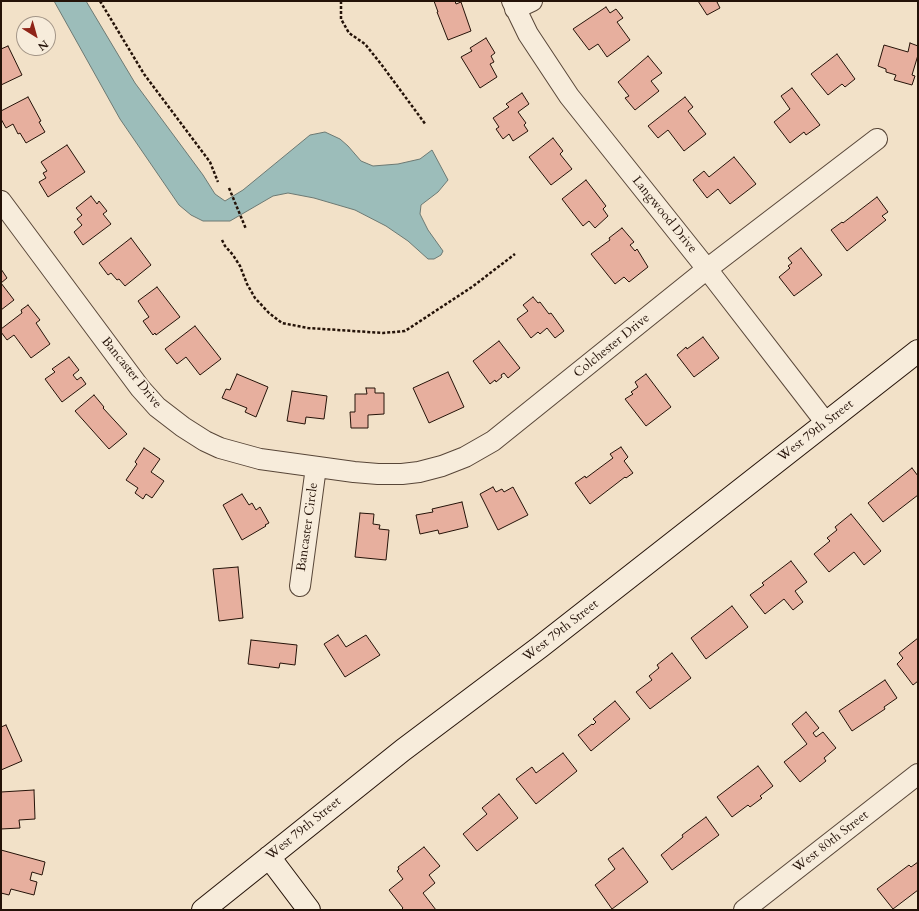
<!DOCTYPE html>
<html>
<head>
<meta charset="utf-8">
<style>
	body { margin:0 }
	#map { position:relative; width:919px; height:911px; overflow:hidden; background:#f2e1c8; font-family:Cardo,serif }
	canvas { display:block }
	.frame { position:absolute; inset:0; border:2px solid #241208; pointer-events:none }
	.north { position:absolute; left:16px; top:16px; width:40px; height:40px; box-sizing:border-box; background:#f7ecdb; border:1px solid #a39587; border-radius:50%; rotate:143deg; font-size:11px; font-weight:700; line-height:16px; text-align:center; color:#241208 }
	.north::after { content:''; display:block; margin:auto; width:14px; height:18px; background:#8f2418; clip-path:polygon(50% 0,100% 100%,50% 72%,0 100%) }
</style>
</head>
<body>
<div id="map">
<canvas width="919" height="911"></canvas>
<div class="frame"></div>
<div class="north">N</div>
</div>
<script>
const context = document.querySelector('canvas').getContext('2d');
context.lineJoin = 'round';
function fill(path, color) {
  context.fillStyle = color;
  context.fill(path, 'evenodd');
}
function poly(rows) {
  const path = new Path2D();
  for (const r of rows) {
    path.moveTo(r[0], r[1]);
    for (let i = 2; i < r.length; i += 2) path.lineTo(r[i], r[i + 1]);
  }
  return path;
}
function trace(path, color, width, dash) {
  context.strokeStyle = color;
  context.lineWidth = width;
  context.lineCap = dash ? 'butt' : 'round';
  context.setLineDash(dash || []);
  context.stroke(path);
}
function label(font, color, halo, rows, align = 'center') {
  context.font = font + ' Cardo,serif';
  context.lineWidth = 4;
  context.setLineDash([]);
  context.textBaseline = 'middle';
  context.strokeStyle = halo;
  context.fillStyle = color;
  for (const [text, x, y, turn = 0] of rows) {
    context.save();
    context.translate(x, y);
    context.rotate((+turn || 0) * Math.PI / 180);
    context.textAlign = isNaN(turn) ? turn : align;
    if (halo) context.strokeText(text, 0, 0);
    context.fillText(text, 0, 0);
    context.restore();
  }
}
const water = poly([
	[54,1,86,1,135,83,203,175,215,194,225,201,243,190,310,135,325,132,340,139,348,146,361,161,373,166,398,164,420,159,432,150,448,180,438,192,421,205,420,214,428,230,443,251,441,255,434,259,428,259,408,241,386,226,355,210,314,198,288,193,273,196,230,221,203,221,191,215,179,205,120,119,54,1]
]);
const building = poly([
	[434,1,455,1,456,4,461,2,471,31,448,40,437,12,438,12,434,1],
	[698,1,719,1,717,2,720,8,707,15,698,1],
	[606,7,610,13,616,9,623,18,617,22,630,40,607,57,598,44,589,50,573,29,606,7],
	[486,38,495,53,491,56,494,62,490,64,497,77,480,88,461,57,472,51,470,48,486,38],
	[910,43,918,46,918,55,912,75,915,76,912,85,894,80,896,75,886,72,886,69,878,66,884,45,908,52,910,43],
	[8,46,22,75,1,85,1,49,8,46],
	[837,54,855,79,845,87,842,84,828,95,811,74,837,54],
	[648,56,662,73,651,81,659,91,635,110,625,98,629,96,618,82,648,56],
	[792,88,820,125,806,135,804,132,790,143,774,122,790,109,781,96,792,88],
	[522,93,529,104,518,112,526,123,524,125,528,131,513,141,509,134,503,139,496,129,499,127,493,118,509,107,506,104,522,93],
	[28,97,41,121,39,122,45,132,26,143,20,133,18,134,13,124,6,128,1,119,1,111,28,97],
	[685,97,693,107,688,111,706,134,684,151,668,130,658,138,648,126,685,97],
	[553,138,563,151,560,154,572,169,551,185,529,157,553,138],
	[67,145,85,172,48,197,39,182,46,178,43,173,47,171,41,162,67,145],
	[734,157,756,184,730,204,718,189,707,198,693,180,704,171,709,177,734,157],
	[586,180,606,206,603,209,608,216,595,228,589,221,583,226,562,199,586,180],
	[91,196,97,204,99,201,107,211,103,214,111,224,83,245,74,232,82,225,77,219,82,215,76,208,91,196],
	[877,197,888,212,882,216,886,220,847,251,831,230,842,222,843,223,877,197],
	[622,228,634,242,630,245,635,251,637,249,648,267,629,282,624,277,615,284,591,254,610,240,609,238,622,228],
	[131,238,151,265,125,286,119,279,117,280,111,273,108,275,99,263,131,238],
	[801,248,822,275,794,296,779,277,790,268,788,266,792,263,788,258,801,248],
	[1,269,7,278,1,283,1,269],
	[1,283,14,300,1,310,1,283],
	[157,287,180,317,156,335,155,333,153,335,143,321,149,317,138,301,157,287],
	[533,297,538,303,540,302,549,314,551,313,564,331,555,338,547,328,540,334,538,332,531,338,517,319,528,311,523,305,533,297],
	[28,305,40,320,36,323,50,344,31,358,14,335,7,340,1,332,1,329,22,313,21,310,28,305],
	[195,326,221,359,200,375,186,357,177,364,165,349,195,326],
	[703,337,719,358,694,377,677,355,686,347,687,349,703,337],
	[499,341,520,368,508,378,504,373,501,375,502,377,496,382,495,380,490,384,473,361,499,341],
	[69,357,79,370,73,375,77,380,81,377,86,384,62,402,45,379,55,372,52,369,69,357],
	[448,372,464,407,429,423,413,388,448,372],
	[237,374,268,387,256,417,245,412,247,408,222,398,226,389,230,390,237,374],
	[646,374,671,407,646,426,625,399,633,394,631,392,638,387,635,382,646,374],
	[366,388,375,388,375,393,384,393,384,414,368,415,368,428,351,428,350,412,355,412,355,394,367,394,366,388],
	[292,391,327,396,324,419,306,417,305,424,287,421,292,391],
	[94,395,104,407,103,408,127,434,109,449,75,411,94,395],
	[621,447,628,457,624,461,633,473,626,478,625,477,590,504,575,483,585,476,586,478,613,458,610,454,621,447],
	[144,448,160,459,151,472,164,481,152,498,146,494,143,499,135,493,138,488,126,480,137,464,135,462,144,448],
	[912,468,918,476,918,495,883,522,868,503,912,468],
	[493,487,496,492,502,489,504,492,513,487,528,515,498,530,480,494,493,487],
	[242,494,249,505,252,503,256,510,260,507,269,523,265,525,266,526,242,540,223,505,242,494],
	[462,502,468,527,439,534,438,530,420,534,416,515,433,512,432,509,462,502],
	[360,513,374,514,373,524,380,525,379,529,389,530,386,560,355,557,360,513],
	[851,514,881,551,864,565,854,552,829,572,814,554,830,541,827,538,837,530,835,527,851,514],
	[791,561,807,582,795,591,803,602,793,610,784,599,765,614,750,595,764,585,762,583,791,561],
	[238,567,243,618,219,621,213,569,238,567],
	[732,606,748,627,706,659,691,638,732,606],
	[338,635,346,647,366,635,380,655,345,677,324,644,338,635],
	[918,638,918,681,913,685,897,664,903,658,899,653,918,638],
	[251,640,297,645,295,665,280,663,279,668,248,664,251,640],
	[672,653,691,678,650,709,636,692,652,680,649,676,659,668,657,665,672,653],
	[885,680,897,698,884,707,885,709,852,731,839,711,885,680],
	[615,701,630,719,591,751,578,735,592,724,593,725,596,722,593,719,615,701],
	[806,712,819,728,813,733,816,737,823,732,836,748,824,758,826,761,800,782,784,762,807,744,792,724,806,712],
	[6,725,22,761,1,770,1,727,6,725],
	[563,753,577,771,536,804,516,779,532,767,536,773,563,753],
	[758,766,773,786,760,796,762,798,750,807,748,805,732,817,717,797,758,766],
	[34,790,35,819,19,820,20,828,1,829,1,792,34,790],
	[499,794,518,818,477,851,463,834,487,814,482,808,499,794],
	[706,817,719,835,672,870,661,855,683,837,682,835,706,817],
	[424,847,440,866,429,875,435,883,423,893,436,910,403,910,402,909,403,908,389,890,403,879,397,871,399,869,398,867,424,847],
	[623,848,648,882,612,909,595,885,615,869,608,859,623,848],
	[1,850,45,862,42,875,32,872,30,880,37,882,34,895,11,889,9,895,1,893,1,850],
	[918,862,918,890,893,909,877,889,909,865,911,867,918,862]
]);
const path = poly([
	[100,1,144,74,210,162,218,182],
	[341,1,341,19,349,33,365,44,381,64,426,125],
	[229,188,246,229],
	[222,240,225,246,233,255,240,266,247,284,255,298,269,313,282,323,308,328,383,333,405,331,472,287,515,254]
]);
const street = poly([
	[512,1,528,34,569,96,707,269,826,423],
	[515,9,532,1],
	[1,201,140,388,157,407,183,427,205,441,220,448,260,459,354,472,378,474,402,474,419,472,442,466,465,457,493,441,707,269,877,139],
	[300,586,316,467],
	[744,910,918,774]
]);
const secondary = poly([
	[269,857,309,910],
	[203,910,403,750,540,647,918,351]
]);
const streetNames = [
	["Langwood Drive",664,215,51],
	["Colchester Drive",612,346,-39],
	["Bancaster Drive",131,373,51],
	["West 79th Street",816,431,-38],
	["Bancaster Circle",308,527,-82],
	["West 79th Street",561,631,-38],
	["West 79th Street",304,829,-39],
	["West 80th Street",831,842,-38]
];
fill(water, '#9cbdba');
trace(water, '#6c7973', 1);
fill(building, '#e7af9e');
trace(building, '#241208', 1);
trace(street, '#584638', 22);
trace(secondary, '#241208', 24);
trace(path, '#241208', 2.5, [3, 2]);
trace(street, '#f7ecdb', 20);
trace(secondary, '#f7ecdb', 22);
label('13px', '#241208', '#f7ecdb', streetNames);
</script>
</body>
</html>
